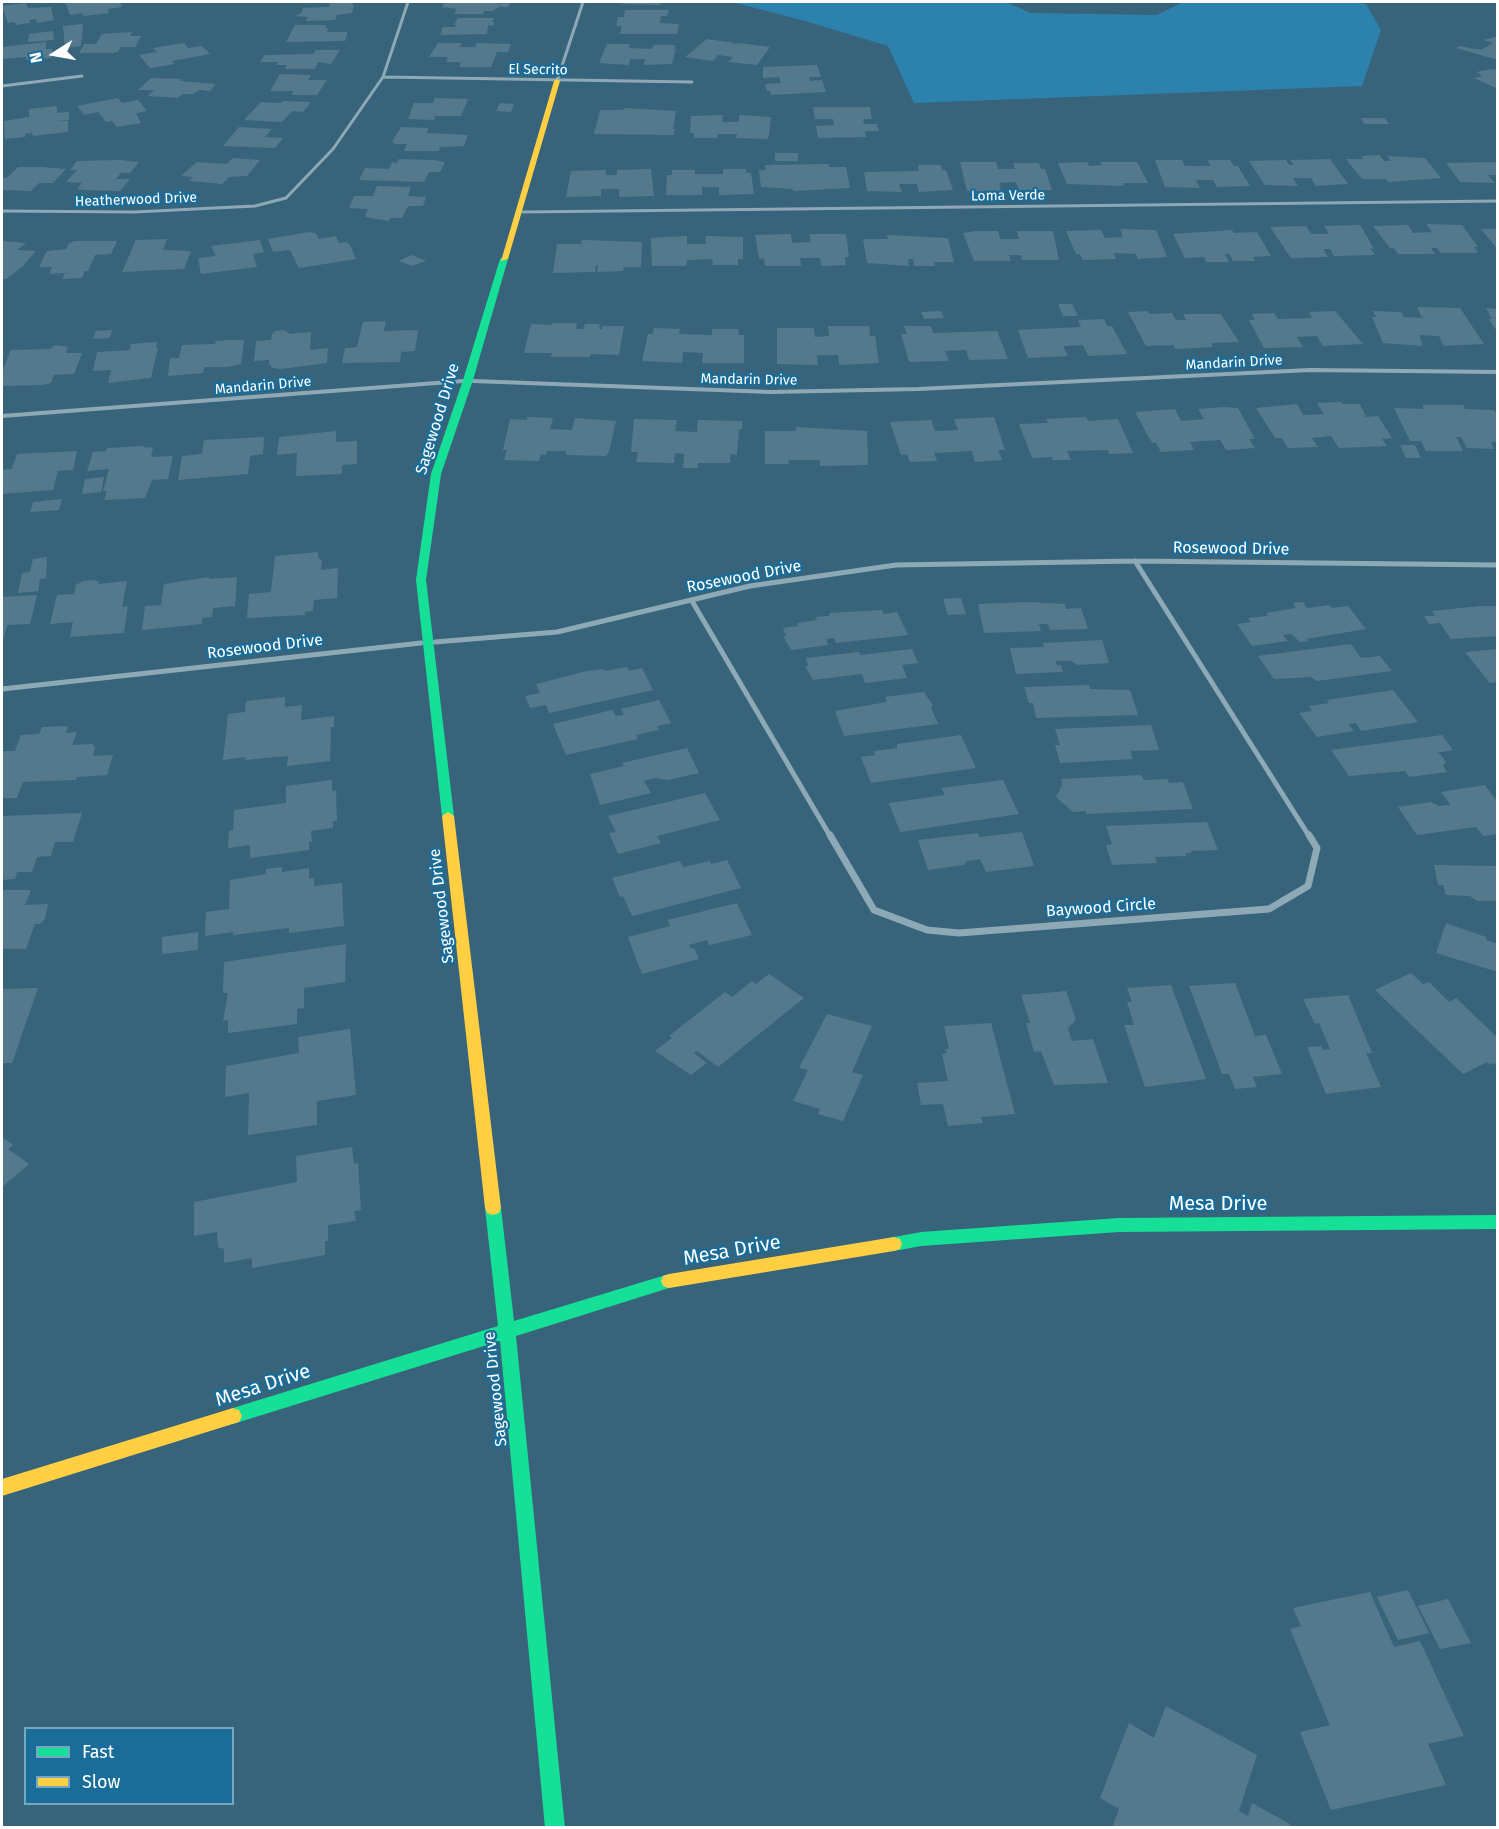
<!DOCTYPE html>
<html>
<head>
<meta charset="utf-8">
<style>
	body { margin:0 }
	#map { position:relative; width:1499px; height:1829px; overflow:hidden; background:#37647b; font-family:"Fira Sans",sans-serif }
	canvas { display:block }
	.frame { position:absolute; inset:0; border:3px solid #fff; pointer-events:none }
	.legend { position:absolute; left:24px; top:1727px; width:210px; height:78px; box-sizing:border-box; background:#1a6d98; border:2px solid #76a7c1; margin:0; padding:8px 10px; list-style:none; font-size:18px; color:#fff }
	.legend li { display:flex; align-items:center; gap:12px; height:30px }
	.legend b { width:30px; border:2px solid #76a7c1 }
	.north { position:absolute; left:24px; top:24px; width:60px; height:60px; -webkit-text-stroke:4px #1a6d98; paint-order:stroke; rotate:259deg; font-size:16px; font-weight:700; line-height:24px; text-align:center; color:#fff }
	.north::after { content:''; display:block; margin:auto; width:21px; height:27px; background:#fff; clip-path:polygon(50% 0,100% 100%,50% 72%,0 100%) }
</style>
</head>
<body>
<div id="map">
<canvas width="1499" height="1829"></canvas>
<div class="frame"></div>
<ul class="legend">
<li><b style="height:8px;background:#16e098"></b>Fast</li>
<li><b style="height:8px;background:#ffcf43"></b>Slow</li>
</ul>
<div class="north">N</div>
</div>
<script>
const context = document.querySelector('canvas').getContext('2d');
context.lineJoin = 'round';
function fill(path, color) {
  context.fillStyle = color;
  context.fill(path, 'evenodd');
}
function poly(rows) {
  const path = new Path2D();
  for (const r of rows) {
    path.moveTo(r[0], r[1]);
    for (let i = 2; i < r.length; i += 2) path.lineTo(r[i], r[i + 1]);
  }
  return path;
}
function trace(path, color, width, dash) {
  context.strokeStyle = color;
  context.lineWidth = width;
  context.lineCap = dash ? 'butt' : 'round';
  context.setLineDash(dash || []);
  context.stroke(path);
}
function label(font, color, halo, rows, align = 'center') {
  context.font = font + ' "Fira Sans",sans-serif';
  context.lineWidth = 4.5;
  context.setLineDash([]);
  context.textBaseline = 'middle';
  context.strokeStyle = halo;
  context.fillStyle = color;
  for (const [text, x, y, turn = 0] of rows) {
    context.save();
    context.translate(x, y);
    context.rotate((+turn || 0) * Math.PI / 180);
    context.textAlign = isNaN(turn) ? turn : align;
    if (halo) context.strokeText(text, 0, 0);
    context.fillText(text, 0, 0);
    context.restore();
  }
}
const green = poly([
	[736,2,1006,2,1031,13,1157,15,1183,2,1358,2,1366,4,1381,30,1362,86,914,103,888,46,805,21,736,3]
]);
const building = poly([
	[65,2,120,2,122,7,108,9,109,13,84,16,82,13,70,15],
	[445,2,511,2,508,7,499,7,493,11,484,11,483,14,454,14,457,9,442,7],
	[622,2,661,2,660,5,621,4],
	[26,3,28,8,51,7,54,20,37,23,36,19,29,20,30,23,16,25,15,22,8,23,2,6],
	[330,3,353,3,352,5,354,5,352,13,337,15,335,20,306,21,308,17,295,16,301,13,303,8,329,7],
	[625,10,669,10,667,16,661,16,660,23,679,24,677,34,620,34,622,26,616,26,618,17,624,17],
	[458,18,494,18,492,22,494,22,493,26,488,25,487,34,440,35,443,27,455,27,456,25,454,25],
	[83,24,81,46,65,48,63,26],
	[295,25,326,25,325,28,328,28,327,32,347,32,347,35,345,41,286,42],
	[53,31,54,40,28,42,29,34],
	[132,32,130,36,141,36,135,47,121,47,118,52,113,53,79,53,84,44,96,44,102,34],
	[1498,36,1498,60,1456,48,1460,46,1481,50,1493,43,1484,40],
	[707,39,735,43,731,46,738,43,770,47,757,65,728,62,733,57,718,55,713,61,685,57],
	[46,42,46,49,52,49,52,58,26,60,26,57,2,59,2,47],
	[184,43,188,48,202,46,210,54,172,61,175,64,150,68,139,55,157,52,153,48],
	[438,43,462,43,460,47,475,47,477,43,511,44,508,52,497,52,491,67,459,67,461,62,446,62,448,57,429,57],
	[607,44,630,44,629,48,652,49,654,45,675,45,674,49,676,49,672,64,644,65,645,59,630,59,629,65,599,63],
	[316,50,340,50,331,64,318,62,315,69,285,69,287,65,276,65,278,62,260,62,265,55,313,54],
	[817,65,821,77,809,77,810,81,822,80,826,92,771,95,770,91,767,91,765,84,781,83,779,77,763,78,763,67],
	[1494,69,1498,71,1498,89,1474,78,1483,76,1476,72],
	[280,74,311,75,308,80,327,80,317,95,292,95,293,91,270,91],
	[151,78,182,79,180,81,216,84,210,91,200,90,193,94,182,94,178,98,148,96,154,90,138,90],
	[118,98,122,103,138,100,147,111,136,113,141,123,117,127,112,121,106,122,98,112,84,115,77,106],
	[435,98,468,99,461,116,435,116,434,120,408,119,414,103,433,103],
	[283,101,311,102,303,112,292,111,282,122,244,120,261,102,281,103],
	[500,103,514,104,511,112,496,111],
	[57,106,57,113,69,112,69,120,57,121,68,121,68,132,33,136,32,133,25,134,25,137,5,139,4,121,29,117,29,109],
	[813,107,870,107,872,119,863,119,864,124,877,124,879,131,865,131,866,137,818,138,816,126,834,125,833,119,815,119],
	[624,108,676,111,673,129,675,129,674,135,594,134,600,110,623,110],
	[723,115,722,122,739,122,739,115,771,117,769,135,767,139,736,138,737,134,718,134,717,138,694,138,694,133,690,133,691,116],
	[1361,118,1385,118,1389,124,1364,124],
	[239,127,272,129,265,137,283,138,275,148,223,146],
	[401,127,429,128,426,133,468,135,464,146,440,147,439,151,404,151,407,144,394,144,395,142,392,142],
	[775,153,798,153,798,161,775,161],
	[1380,155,1384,161,1391,161,1387,156,1425,158,1441,178,1388,182,1386,179,1362,179,1346,159,1364,159,1361,156],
	[233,158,260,160,247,176,229,177,222,184,189,181,193,177,181,176,197,162,227,164],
	[399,159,433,160,445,162,440,172,429,172,424,182,359,180,365,168,389,169,392,162,397,163],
	[1330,159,1348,184,1316,186,1311,178,1293,178,1298,186,1265,185,1249,161,1286,160,1289,165,1294,165,1290,160],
	[120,160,139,162,130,173,121,173,116,179,130,179,120,191,82,190,77,189,82,183,66,182,77,170,70,170,77,161],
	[1155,160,1182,160,1185,166,1211,166,1207,160,1230,160,1234,166,1238,166,1250,186,1217,187,1213,180,1196,180,1200,188,1165,187],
	[960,162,996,162,998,169,1015,169,1013,163,1039,163,1041,169,1045,169,1052,190,1019,190,1016,182,999,183,1001,191,967,191],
	[1088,162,1089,166,1102,165,1100,162,1137,162,1148,183,1123,183,1124,186,1067,184,1058,163],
	[1498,162,1498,175,1488,175,1495,183,1460,182,1446,163],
	[829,164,829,167,846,167,850,188,793,191,793,189,761,187,759,170,766,170,765,165],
	[918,165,941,165,942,170,946,170,953,190,919,192,917,184,899,184,902,192,867,191,864,172,919,171],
	[18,167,41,167,66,169,53,183,39,183,31,191,2,190,2,178,7,178],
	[651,169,654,196,619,197,619,189,601,189,601,196,566,197,571,171,606,170,606,175,617,175,617,170],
	[723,169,746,169,746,173,751,173,754,194,719,195,719,187,702,187,702,195,666,195,667,175,672,175,672,170,695,170,695,174,723,174],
	[377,186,411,187,408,196,426,197,423,206,408,206,402,218,390,218,389,221,365,217,368,209,349,208,354,196,373,196],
	[1426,224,1462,225,1478,247,1474,247,1478,253,1441,253,1437,248,1431,248,1435,254,1398,254,1394,248,1390,248,1373,226,1408,225,1413,233,1432,232],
	[1360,225,1374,249,1370,248,1375,255,1334,256,1330,249,1323,249,1328,257,1291,258,1270,227,1306,226,1311,234,1329,234,1324,226],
	[1120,229,1156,230,1167,257,1138,259,1136,254,1114,253,1116,259,1083,260,1080,254,1076,254,1066,231,1101,230,1105,238,1123,237],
	[1481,229,1498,229,1498,250],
	[1232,230,1234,233,1257,232,1271,256,1253,257,1255,261,1233,261,1229,254,1225,254,1229,262,1206,262,1204,257,1185,258,1173,234],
	[975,231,998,231,1000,239,1019,239,1017,231,1053,231,1059,260,1022,260,1021,255,1009,255,1011,261,974,261,963,233],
	[309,232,316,233,319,239,336,236,339,243,346,242,350,245,356,259,299,268,290,250,273,252,268,239],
	[791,234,792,243,811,242,809,234,846,234,849,257,845,257,846,265,821,266,820,258,800,258,801,266,765,266,764,258,759,259,755,235],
	[887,235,948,238,954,262,934,262,935,266,914,266,913,259,908,259,909,266,867,263,863,239,888,239],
	[687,236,687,244,706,244,706,236,743,237,743,259,738,259,738,265,713,265,712,259,687,260,686,266,652,266,651,238],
	[167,239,163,250,191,251,184,269,122,272,136,240],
	[260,240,264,252,253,254,257,267,201,274,198,258,216,256,211,246],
	[582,240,642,242,641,267,624,267,623,271,597,272,598,265,596,265,595,272,553,273,557,244,581,244],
	[2,241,26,243,17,250,36,251,22,267,6,279,2,279],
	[75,241,117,241,111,254,95,255,88,271,85,271,82,278,62,279,65,273,49,274,52,267,39,267,47,251,66,249,69,243],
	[411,255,424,260,426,261,412,266,399,261],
	[1058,304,1072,304,1078,316,1063,316],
	[1417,307,1460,308,1484,344,1444,346,1439,336,1419,335,1423,346,1383,343,1372,317,1376,317,1373,311,1401,312,1404,317,1422,318],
	[1486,308,1498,309,1498,333,1489,319,1492,319],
	[941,311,944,318,924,319,921,312],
	[1148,311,1149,314,1172,313,1176,320,1186,320,1183,314,1221,314,1239,342,1211,343,1213,347,1176,349,1173,345,1146,346,1128,312],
	[1335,311,1363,344,1323,346,1317,336,1297,337,1303,347,1264,348,1249,320,1255,320,1252,314,1274,313,1278,319,1312,318,1309,312],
	[1104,319,1107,326,1112,326,1127,354,1088,356,1083,345,1063,346,1068,356,1028,358,1018,330,1081,327,1078,320],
	[386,321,384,331,418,330,415,351,401,352,400,362,342,363,345,348,357,347,363,322],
	[553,323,577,323,576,329,583,329,585,324,600,324,599,329,602,329,602,326,624,326,619,355,591,354,590,357,551,357,552,353,524,353,531,324,552,325],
	[828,326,869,326,870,336,875,336,879,363,839,365,838,355,817,355,818,365,777,364,777,328,814,328,815,337,829,336],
	[904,326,931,326,933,333,997,331,1008,359,969,360,966,350,945,351,949,361,909,362,901,334,907,334],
	[654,328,680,329,679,334,712,335,712,329,739,329,738,335,744,335,744,363,702,363,703,353,683,352,682,363,642,361,648,334,653,334],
	[112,330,110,338,93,339,96,331],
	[284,330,290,334,311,332,310,350,328,348,327,363,281,369,273,368,269,364,269,360,254,361,256,341,271,340,272,334,275,331],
	[229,340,244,340,241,364,228,367,204,367,203,373,168,376,170,358,179,358,182,345,215,344,216,341],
	[157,342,156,348,158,348,151,378,108,383,111,370,93,371,97,352,130,350,131,344],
	[55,345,68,347,66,353,82,353,74,374,54,375,51,383,43,385,2,386,2,372,11,350,50,349],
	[1341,402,1343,404,1360,404,1366,417,1378,416,1392,438,1382,439,1387,446,1339,448,1331,436,1312,438,1318,447,1288,448,1282,438,1275,438,1256,408,1297,404,1303,415,1324,414,1317,403],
	[1422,405,1463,405,1465,409,1494,410,1498,416,1498,442,1491,442,1494,449,1467,448,1461,437,1456,437,1463,451,1426,451,1421,441,1410,441,1394,408,1424,409],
	[1224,407,1238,408,1255,439,1249,439,1255,448,1226,450,1220,440,1190,442,1194,450,1161,452,1156,443,1152,443,1135,412,1175,409,1181,421,1204,419,1198,409],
	[527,417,553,418,550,429,572,430,575,418,616,421,609,452,606,456,566,455,566,451,547,451,546,455,541,454,539,461,504,460,507,450,503,450,510,419,527,420],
	[994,417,1005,450,998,450,1002,460,975,462,972,451,934,453,937,461,910,462,907,454,901,455,890,422,931,420,935,431,958,430,954,419],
	[1086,417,1088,421,1118,419,1133,453,1109,454,1108,450,1067,451,1071,460,1053,460,1052,457,1032,458,1019,424,1048,423,1046,419],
	[634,419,677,420,675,431,697,432,698,420,742,421,742,429,739,429,737,455,730,454,730,463,698,463,698,468,683,468,684,454,675,453,674,463,636,462,638,452,631,452],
	[796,427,867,431,868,465,820,466,820,460,788,460,789,464,765,464,765,431,796,431],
	[336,431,336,442,357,441,357,464,342,465,342,474,296,476,297,453,277,455,279,437],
	[264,437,263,454,250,456,248,474,178,480,182,456,202,454,204,440],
	[1400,445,1415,445,1421,458,1406,458],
	[145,446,144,448,153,447,151,457,173,456,168,479,152,480,145,498,104,500,107,491,103,491,109,469,87,471,93,452,106,451,107,448],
	[77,451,73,470,58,471,53,490,2,494,2,470,12,469,17,454],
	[104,477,101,492,82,494,85,479],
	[62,499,59,510,30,512,33,502],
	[318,552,318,558,322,560,321,570,338,568,337,598,314,600,313,611,305,612,305,615,247,618,249,594,271,592,275,556],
	[47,557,46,578,40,579,38,591,18,593,22,573,30,572,33,559],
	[209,577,209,579,237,577,235,606,213,608,212,617,202,618,202,624,142,630,145,606,161,605,164,584],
	[94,580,99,582,98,584,127,581,122,607,128,606,124,633,70,637,73,622,50,624,57,595,74,594,76,585,83,581],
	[37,595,30,624,7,625,2,644,2,597],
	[961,598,966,614,948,615,943,599],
	[1028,602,1065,604,1066,609,1081,608,1088,629,1050,630,1048,624,1039,624,1041,631,984,633,978,604],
	[1303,602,1307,608,1329,605,1332,608,1348,606,1366,629,1306,639,1308,641,1300,642,1291,634,1283,635,1288,641,1252,646,1237,624,1251,622,1248,618,1268,616,1266,613,1296,608,1293,603],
	[1480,606,1496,606,1498,608,1498,636,1451,639,1440,623,1429,624,1424,616,1435,616,1432,611],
	[882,610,884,614,897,612,908,635,836,643,834,638,826,639,828,645,791,650,783,636,786,636,783,628,798,626,797,623,817,620,816,617,830,616,829,613],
	[1102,640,1109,663,1078,665,1071,661,1056,661,1057,665,1061,665,1063,672,1016,674,1010,648,1044,647,1043,643],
	[1351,644,1361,658,1380,656,1392,671,1317,681,1311,677,1274,679,1258,656],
	[912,649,918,663,902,665,907,678,865,683,862,674,813,680,805,666,808,666,806,658,859,652,860,655],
	[1498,649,1498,682,1490,683,1465,652],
	[627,667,629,671,642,668,653,690,549,713,546,705,530,708,525,696,540,693,536,684,587,671,604,669,605,671],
	[1089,685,1090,689,1130,690,1138,715,1036,718,1033,703,1029,703,1024,687],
	[1393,690,1418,722,1361,731,1356,723,1348,724,1354,731,1317,737,1299,713,1312,711,1309,706,1329,703,1327,700],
	[924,692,933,706,931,708,938,724,844,736,835,711,887,702,885,697],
	[285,697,285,707,302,705,301,720,334,716,334,727,331,727,330,761,287,766,288,756,245,760,245,757,223,760,228,714,245,712,246,701],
	[659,700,671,723,657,726,659,730,636,735,638,739,566,755,553,724,612,710,616,716,624,715,621,709],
	[1151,725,1159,750,1130,751,1133,759,1060,763,1055,745,1060,745,1055,729],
	[68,726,66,733,77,732,72,745,92,744,95,747,93,756,113,755,107,775,77,777,76,780,23,782,17,798,2,798,2,751,15,751,21,735,39,734,42,727],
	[961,735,976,768,871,783,861,757,875,755,874,751,897,748,897,744],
	[1442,735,1453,750,1436,753,1440,754,1446,762,1443,766,1447,772,1409,777,1405,771,1349,776,1331,750],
	[687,748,699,773,668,780,655,778,644,781,651,793,600,805,590,774,624,766,622,763],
	[1141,775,1144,780,1168,779,1169,783,1183,782,1193,809,1086,814,1086,811,1073,812,1056,797,1062,785,1061,779],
	[332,780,332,791,336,790,337,821,333,821,333,828,311,831,312,842,309,842,309,850,250,858,250,845,228,848,229,831,233,830,234,810,286,803,286,786],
	[1003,780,1019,814,900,832,889,803,945,795,941,788],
	[1485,785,1495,799,1498,799,1498,834,1483,836,1476,827,1417,835,1398,807,1431,802,1439,806,1451,805,1441,792],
	[705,793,720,820,657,836,661,843,618,854,609,833,616,832,608,816],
	[82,813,73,842,55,842,51,856,37,857,32,872,17,872,15,879,2,880,2,816],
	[1207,822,1218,850,1190,851,1191,853,1186,853,1186,856,1155,857,1157,863,1112,865,1106,845,1112,844,1106,826],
	[1022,832,1034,866,986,872,980,859,967,861,964,865,928,870,918,840,978,833,980,837],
	[727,860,741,888,632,916,623,896,620,897,612,878,680,861,683,867,710,861,711,864],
	[1434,865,1498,866,1498,901,1477,901,1470,896,1446,895,1443,885,1438,885],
	[282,867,282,872,309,868,309,878,314,878,314,886,342,883,344,926,289,933,289,928,233,935,233,932,205,936,206,912,229,909,230,880,266,874,266,869],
	[2,890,31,890,25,905,48,904,45,919,40,924,35,924,26,949,2,949],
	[737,903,752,935,709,945,707,940,689,945,691,949,694,948,699,959,642,974,628,937,670,926,668,920],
	[1446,923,1486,937,1486,940,1498,944,1498,972,1436,953],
	[198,932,198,950,162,954,162,937],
	[346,944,345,982,304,988,304,1008,297,1009,297,1024,228,1033,228,1020,223,1021,228,993,223,993,224,962],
	[1411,973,1423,984,1429,982,1449,1002,1456,998,1498,1038,1498,1066,1494,1063,1490,1065,1487,1062,1463,1074,1375,990],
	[769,974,804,998,718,1067,697,1051,694,1053,707,1063,691,1075,655,1051,672,1038,669,1036,725,992,732,997,752,981,756,984],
	[1235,983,1255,1036,1266,1035,1282,1074,1253,1077,1257,1087,1235,1089,1229,1074,1222,1074,1189,986],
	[1171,985,1206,1079,1145,1087,1124,1025,1134,1025,1127,1002,1132,1002,1127,988],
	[38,988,12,1063,2,1063,2,989],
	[1066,991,1076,1020,1068,1028,1072,1041,1093,1039,1108,1083,1054,1085,1041,1051,1034,1052,1026,1023,1030,1023,1021,995],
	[1348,995,1372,1053,1366,1053,1381,1087,1326,1094,1307,1047,1321,1046,1323,1050,1330,1049,1319,1023,1315,1024,1303,999],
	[827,1014,872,1026,852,1072,863,1075,843,1121,818,1114,820,1109,793,1101,808,1070,799,1068],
	[991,1023,1015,1114,981,1117,983,1123,948,1126,943,1104,921,1105,917,1083,948,1081,942,1054,947,1053,945,1049,949,1049,944,1026],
	[350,1029,356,1095,317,1101,317,1125,248,1135,249,1093,225,1097,226,1066,299,1053,298,1037],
	[2,1137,13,1145,8,1149,29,1164,2,1187],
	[352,1147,354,1164,358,1163,361,1210,354,1211,356,1221,328,1225,328,1241,325,1241,325,1255,252,1268,252,1258,224,1263,224,1249,218,1247,217,1232,194,1236,194,1202,297,1182,296,1156],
	[1408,1590,1429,1633,1398,1640,1377,1597],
	[1370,1592,1394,1647,1420,1641,1464,1736,1428,1744,1446,1785,1331,1810,1300,1732,1330,1725,1290,1629,1301,1626,1293,1608],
	[1448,1599,1471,1643,1440,1649,1418,1606],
	[1166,1706,1257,1755,1239,1811,1248,1816,1252,1803,1290,1824,1289,1828,1112,1828,1119,1809,1100,1798,1129,1723,1154,1738]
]);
const streetFar3 = poly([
	[383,77,692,82],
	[557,81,583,2],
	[2,86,82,76],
	[2,211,135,212,255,206,286,198,333,149,383,77,408,2],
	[523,212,1498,201]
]);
const streetFar2 = poly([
	[473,381,771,392,918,389,1310,370,1498,372],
	[2,416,463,381]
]);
const streetFar1 = poly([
	[1135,561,1309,836],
	[692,601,830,836],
	[435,642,557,632,750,586,896,565,1135,561,1498,565],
	[2,689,421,643]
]);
const street = poly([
	[830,835,874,910,927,930,959,933,1269,909,1308,886,1317,848,1309,835]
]);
const fast = poly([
	[504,256,508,259,473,380,441,474,426,580,454,816,448,820,442,816,416,580,431,474,463,380,500,259,504,256],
	[493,1201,499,1203,501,1208,514,1321,669,1274,675,1276,677,1281,675,1286,669,1288,516,1336,565,1828,545,1828,500,1341,233,1424,227,1422,224,1416,227,1410,233,1408,498,1326,485,1208,487,1203,493,1201],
	[1498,1215,1498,1229,1119,1232,921,1246,894,1251,888,1249,886,1244,888,1239,894,1237,921,1232,1119,1218,1498,1215]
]);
const slow = poly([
	[557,79,560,81,508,259,501,261,554,81,557,79],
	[448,812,454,816,501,1208,499,1213,493,1215,487,1213,485,1208,442,816,448,812],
	[894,1237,900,1239,902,1244,900,1249,894,1251,669,1288,663,1286,661,1281,663,1276,669,1274,894,1237],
	[233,1408,239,1410,242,1416,239,1422,2,1496,2,1479,233,1408]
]);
const farStreetnames = [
	["El Secrito",538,70,1],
	["Loma Verde",1008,196,-1],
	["Heatherwood Drive",136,200,-2],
	["Mandarin Drive",1234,363,-3],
	["Mandarin Drive",749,380,1],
	["Mandarin Drive",263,386,-5]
];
const streetNames = [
	["Sagewood Drive",438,419,-73],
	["Rosewood Drive",1231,549,1],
	["Rosewood Drive",744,577,-11],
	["Rosewood Drive",265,647,-7],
	["Sagewood Drive",442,906,-97],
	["Baywood Circle",1101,908,-4],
	["Sagewood Drive",496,1389,-96]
];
const nearStreetnames = [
	["Mesa Drive",1218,1204],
	["Mesa Drive",732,1251,-10],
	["Mesa Drive",263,1386,-18]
];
fill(green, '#2c82ac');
fill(building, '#55798c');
trace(streetFar3, '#8ea9b6', 3);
trace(streetFar2, '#8ea9b6', 4);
trace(streetFar1, '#8ea9b6', 5);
trace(street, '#8ea9b6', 7);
fill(fast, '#16e098');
fill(slow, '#ffcf43');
label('14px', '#fff', '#1a6d98', farStreetnames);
label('16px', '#fff', '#1a6d98', streetNames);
label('20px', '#fff', '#1a6d98', nearStreetnames);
</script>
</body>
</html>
